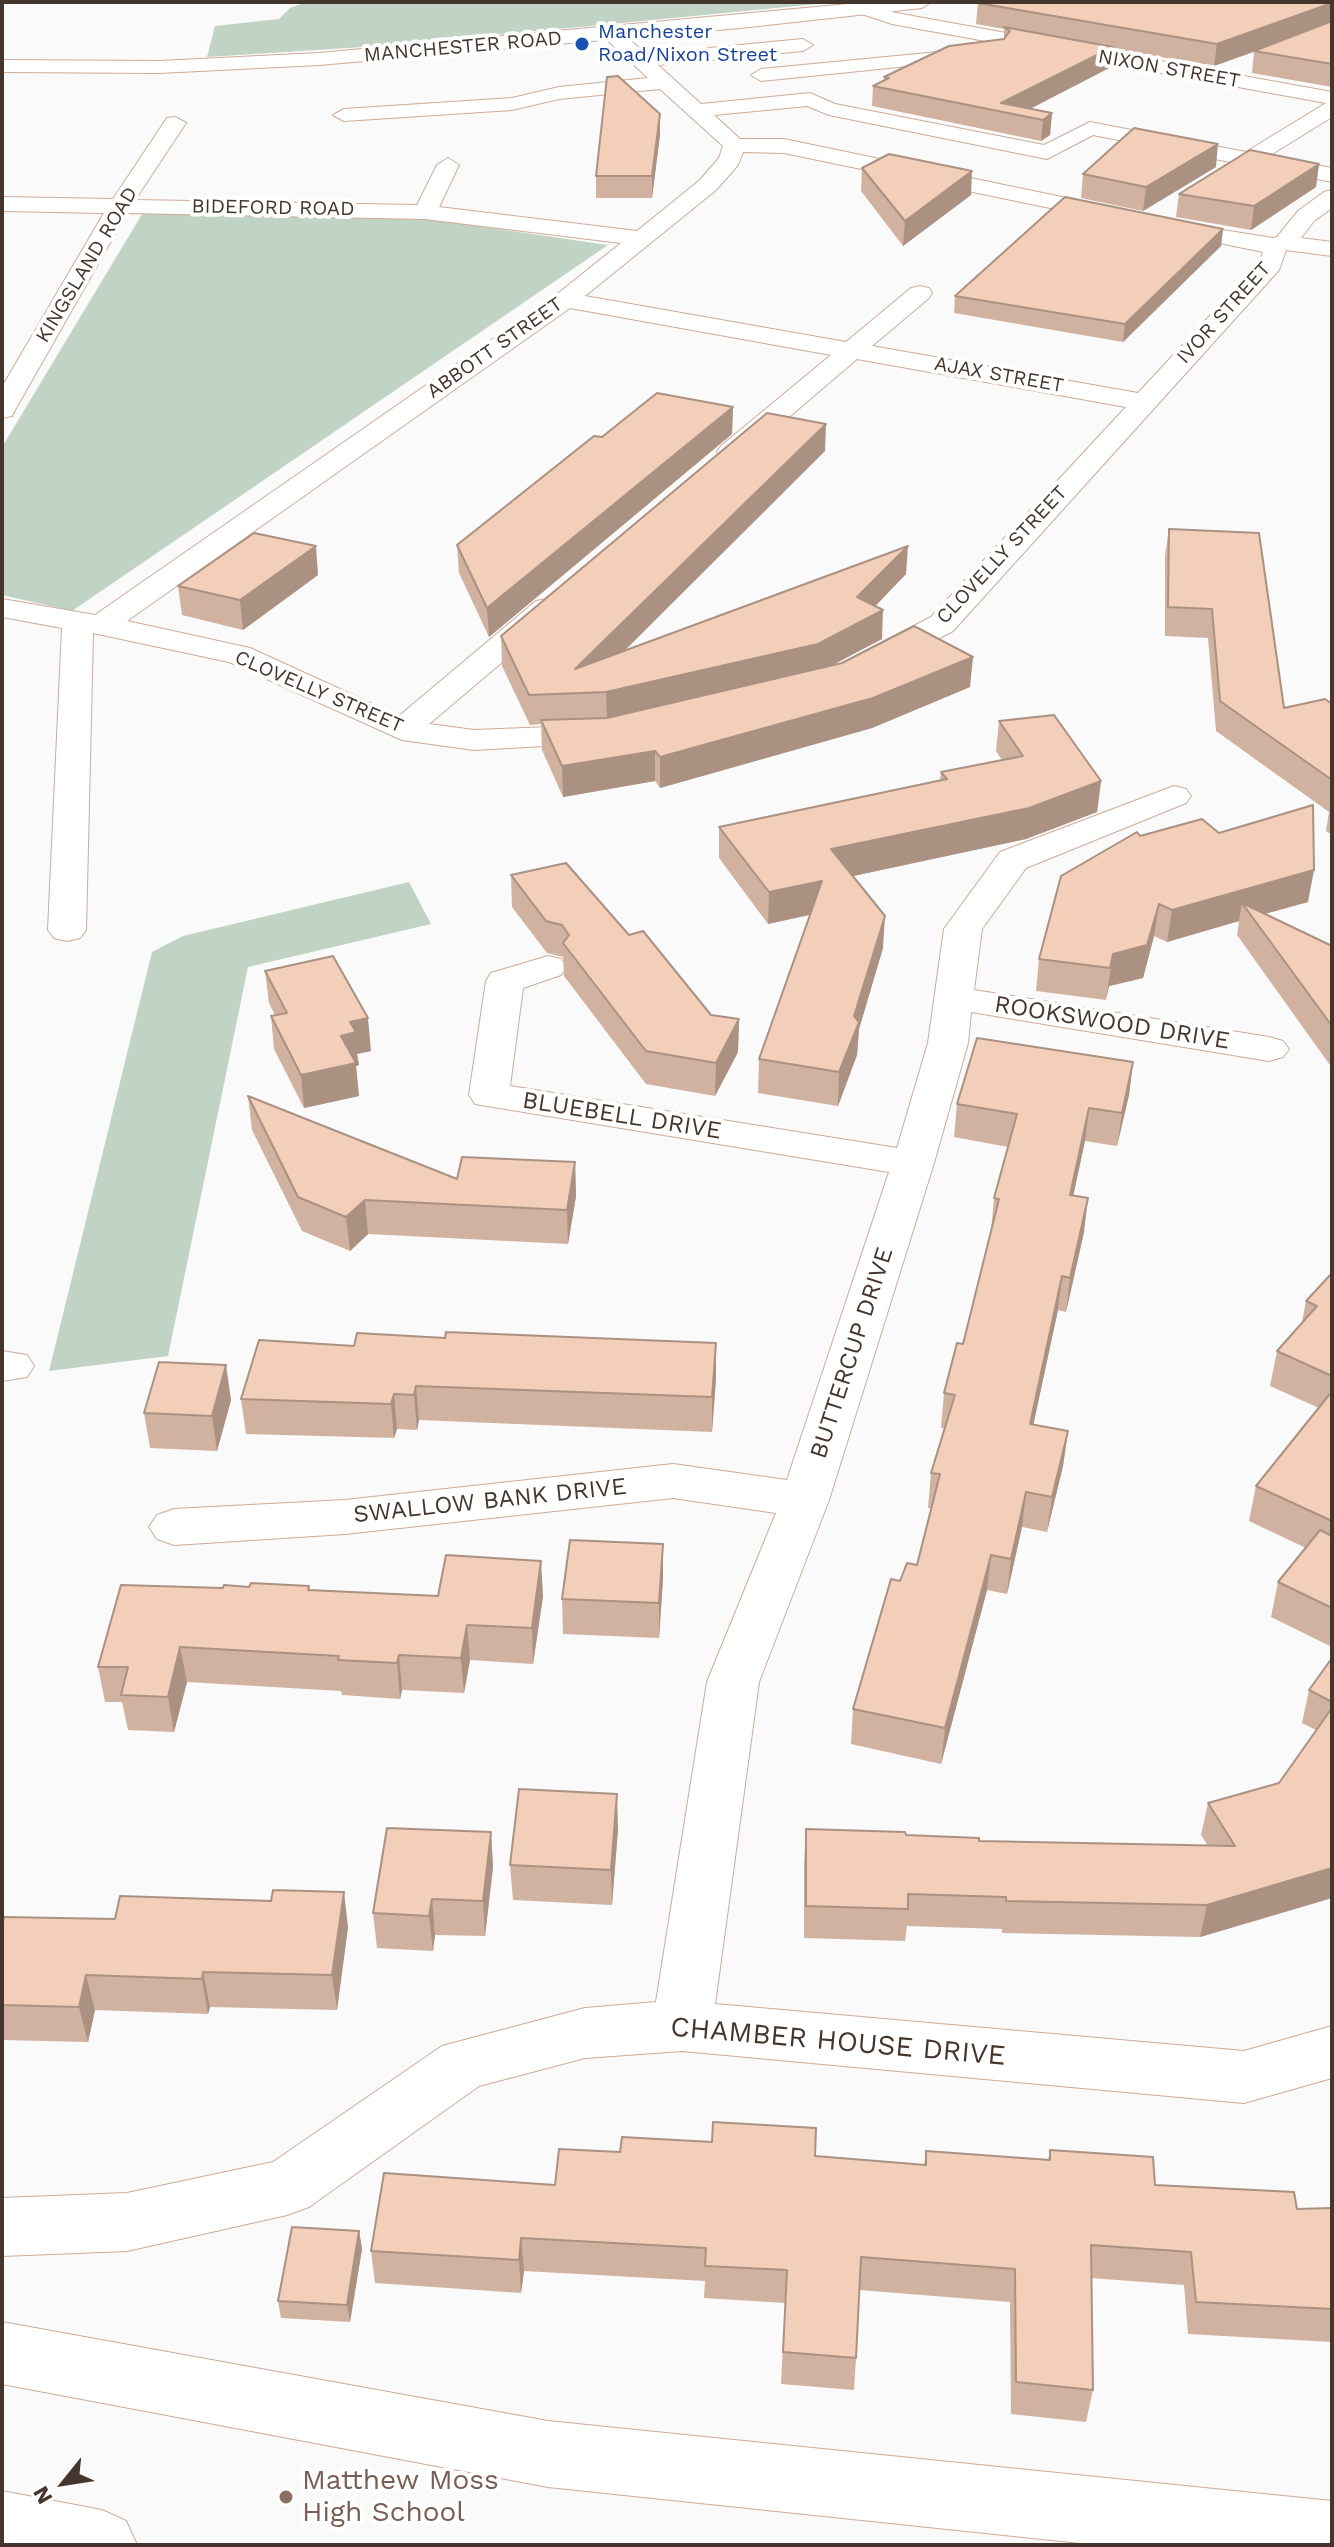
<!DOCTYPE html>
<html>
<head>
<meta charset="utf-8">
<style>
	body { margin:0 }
	#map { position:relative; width:1334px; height:2547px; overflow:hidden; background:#fafafa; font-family:"Work Sans",sans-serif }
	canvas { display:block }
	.frame { position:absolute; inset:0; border:4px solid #44352d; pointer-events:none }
	.north { position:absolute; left:24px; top:2443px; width:80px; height:80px; -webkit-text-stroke:6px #fff; paint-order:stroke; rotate:240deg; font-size:22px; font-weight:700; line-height:32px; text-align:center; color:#44352d }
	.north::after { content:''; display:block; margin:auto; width:28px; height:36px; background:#44352d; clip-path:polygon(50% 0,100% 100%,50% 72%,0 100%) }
</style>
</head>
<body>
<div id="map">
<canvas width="1334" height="2547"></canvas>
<div class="frame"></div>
<div class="north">N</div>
</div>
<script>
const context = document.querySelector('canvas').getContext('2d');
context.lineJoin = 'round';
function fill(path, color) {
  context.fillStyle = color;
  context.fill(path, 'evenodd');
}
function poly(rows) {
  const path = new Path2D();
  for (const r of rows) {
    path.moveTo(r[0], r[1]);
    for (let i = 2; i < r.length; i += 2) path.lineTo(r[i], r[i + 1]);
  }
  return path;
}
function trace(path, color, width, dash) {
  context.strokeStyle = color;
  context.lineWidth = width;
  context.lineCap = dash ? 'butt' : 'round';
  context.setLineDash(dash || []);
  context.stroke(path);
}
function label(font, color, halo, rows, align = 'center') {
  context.font = font + ' "Work Sans",sans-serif';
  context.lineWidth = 8;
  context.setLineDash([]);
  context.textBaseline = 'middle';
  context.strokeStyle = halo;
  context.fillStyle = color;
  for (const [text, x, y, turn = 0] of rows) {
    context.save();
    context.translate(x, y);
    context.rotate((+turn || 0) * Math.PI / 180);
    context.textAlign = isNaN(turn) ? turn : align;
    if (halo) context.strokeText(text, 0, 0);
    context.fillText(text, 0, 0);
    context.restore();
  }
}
const green = poly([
	[306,2,838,2,394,45,207,57,215,26,279,19,290,8],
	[144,211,422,218,608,245,72,611,2,595,2,447],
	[409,882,431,924,248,967,168,1356,49,1371,152,952,183,936]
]);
const minor = poly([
	[866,3,896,13,1332,92,1332,117,1269,156,1332,168,1332,182,1253,166,1238,173,1230,171,1227,166,1230,162,1093,135,1047,159,829,115,807,106,714,115,740,139,784,139,1210,228,1273,238,1277,237,1298,211,1324,192,1332,190,1332,208,1314,221,1301,238,1332,242,1332,256,1286,250,1279,270,953,631,882,668,871,671,860,668,855,661,860,654,931,617,1126,407,857,359,741,458,731,460,721,458,717,452,721,446,831,355,570,308,127,621,250,648,399,716,536,601,547,599,558,601,562,608,558,615,429,724,474,730,602,725,614,728,619,735,614,742,474,750,402,740,229,662,93,633,86,930,80,938,67,941,54,938,48,930,62,628,2,617,2,599,95,615,556,295,621,243,425,219,127,213,15,410,12,416,2,418,2,387,104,213,2,211,2,197,113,199,167,118,175,117,186,123,135,200,417,205,437,165,448,158,459,165,439,207,637,231,700,180,719,158,723,146,660,89,559,99,512,110,344,121,333,115,344,109,512,98,559,87,648,78,605,38,602,34,612,28,619,30,646,54,803,39,813,45,803,51,658,65,701,104,810,93,835,104,1044,145,1090,122,1246,152,1326,103,892,24,859,13,857,9,859,5,866,3],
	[743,152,784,153,1263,252,1259,263,1138,393,872,346,929,298,932,293,929,288,920,286,911,288,846,342,585,296,716,190,738,165,743,152],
	[980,48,987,50,990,54,987,58,761,81,751,75,761,69,980,48],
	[1174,786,1186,789,1191,796,1186,803,1026,868,982,929,974,990,1269,1037,1283,1041,1289,1049,1283,1057,1269,1061,971,1012,968,1043,934,1163,829,1500,759,1682,715,2004,1244,2051,1332,2026,1332,2078,1244,2103,682,2051,585,2058,479,2086,309,2207,287,2215,127,2251,2,2256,2,2198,127,2193,273,2162,442,2046,585,2008,656,2002,707,1682,776,1513,673,1498,345,1534,174,1545,157,1539,149,1527,157,1515,174,1509,345,1500,673,1464,787,1480,889,1172,475,1104,469,1095,486,981,491,973,548,956,561,959,567,967,561,975,523,988,510,1086,897,1148,928,1043,944,929,1000,852,1174,786],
	[2,1351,27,1355,34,1366,27,1377,2,1381,2,1351],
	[2,2322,548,2421,1332,2501,1332,2545,1099,2545,548,2487,2,2384,2,2322],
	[2,2491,102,2510,126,2521,137,2545,2,2545,2,2491]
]);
const major = poly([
	[870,2,931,2,922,8,740,28,319,65,159,73,2,72,2,60,159,61,319,53,870,2]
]);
const wall = poly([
	[1332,2,1332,87,1252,73,1254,52,1214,66,1113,49,1111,67,1030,109,1052,113,1050,135,1041,141,872,106,873,86,884,80,884,77,1004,39,1004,29,976,24,978,3],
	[660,135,652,198,596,198,596,176],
	[1319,164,1316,187,1251,230,1176,217,1179,194],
	[1216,167,1143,211,1081,198,1083,174],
	[862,168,971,195,903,246,861,191],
	[1223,229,1221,246,1123,342,954,313,955,296],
	[733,407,732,434,489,637,459,573,457,545],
	[825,451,624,651,906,574,875,606,882,639,831,666,970,687,872,728,660,788,655,781,563,797,542,750,541,724,530,725,502,666,501,636],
	[1169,529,1284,708,1332,704,1332,835,1326,831,1329,812,1216,731,1208,638,1165,636,1165,556],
	[318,575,243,630,182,615,178,586],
	[999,721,1101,781,1097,812,1026,839,853,876,883,948,859,1029,857,1055,838,1106,758,1093,759,1059,810,915,768,924,719,858,719,827,940,780,941,772,1002,760,996,751],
	[1140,836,1308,902,1265,914,1332,946,1332,1068,1237,935,1239,921,1167,942,1154,936,1143,978,1109,986,1106,1000,1036,991,1039,959],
	[511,875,629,935,711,1015,739,1019,738,1052,715,1096,646,1084,564,976,563,957,547,953,512,907],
	[265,971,371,1051,357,1054,359,1065,356,1066,359,1096,304,1108,274,1049,271,1016,275,1015,269,1003],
	[1133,1062,1129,1095,1117,1146,1085,1141,1073,1196,1084,1232,1066,1312,1058,1310,1033,1425,1068,1431,1063,1466,1047,1532,1022,1527,1007,1594,987,1590,941,1764,851,1744,853,1709,900,1581,917,1565,931,1508,928,1508,931,1473,944,1428,941,1428,944,1393,963,1344,991,1232,994,1198,1008,1147,954,1137,957,1104],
	[248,1096,457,1179,575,1162,576,1196,568,1244,368,1234,350,1251,302,1231,252,1130],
	[1332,1273,1332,1647,1271,1617,1278,1582,1306,1548,1249,1521,1256,1486,1319,1408,1270,1386,1277,1351,1302,1322,1306,1301],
	[259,1340,716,1378,712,1432,419,1420,417,1430,397,1429,394,1438,246,1434,241,1399],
	[231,1400,217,1451,150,1448,144,1413],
	[663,1544,663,1579,659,1638,563,1634,562,1599],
	[309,1586,310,1590,438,1596,543,1596,533,1664,470,1660,464,1693,402,1690,400,1699,342,1695,341,1691,187,1682,174,1732,128,1730,122,1702,105,1702,98,1667,223,1588],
	[1332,1658,1332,1898,1200,1937,1002,1933,1002,1929,907,1926,905,1941,804,1938,804,1862,806,1829,979,1841,1208,1846,1201,1835,1208,1803,1279,1783,1316,1730,1302,1723,1309,1690],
	[618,1829,612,1905,513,1900,510,1865],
	[491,1832,493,1867,485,1936,435,1935,433,1951,377,1948,373,1913],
	[2,1925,348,1927,337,2010,210,2007,208,2014,95,2010,88,2042,2,2040],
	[1050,2150,1155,2185,1297,2209,1332,2208,1332,2342,1188,2334,1184,2285,1091,2278,1093,2390,1086,2422,1011,2414,1010,2302,859,2290,856,2358,854,2390,781,2384,785,2303,704,2298,705,2281,524,2271,521,2293,375,2283,371,2251,555,2185,620,2152,815,2156,924,2165,926,2151,1048,2160],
	[359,2231,362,2249,350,2322,281,2318,278,2301]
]);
const shadedWall = poly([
	[1332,3,1332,23,1214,66,1217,44],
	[1113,47,1111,67,1018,115,1001,103],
	[1052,113,1050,135,1041,141,1043,120],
	[660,114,660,135,652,198,652,176],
	[1218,144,1216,167,1143,211,1146,187],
	[1319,164,1316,187,1251,230,1254,206],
	[972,171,971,195,903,246,905,221],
	[1223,229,1221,246,1123,342,1125,324],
	[733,407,732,434,489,637,487,608],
	[826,424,825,451,582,693,575,669],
	[316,546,318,575,243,630,240,600],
	[908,546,906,574,859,623,883,610,882,639,817,673,607,722,606,692,857,597],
	[973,657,970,687,872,728,660,788,660,757],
	[655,751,655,781,563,797,562,766],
	[1101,781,1097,812,1026,839,830,881,831,849],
	[1314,870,1308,902,1253,917,1242,903,1239,921,1167,942,1172,910],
	[822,881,821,912,768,924,769,892],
	[1159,904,1154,936,1143,978,1109,986,1106,1000,1113,954],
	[885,916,883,948,859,1029,857,1055,838,1106,839,1072,854,1016],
	[368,1018,371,1051,357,1054,359,1065,356,1066,359,1096,304,1108,301,1075,341,1036,350,1022],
	[739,1019,738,1052,715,1096,716,1063],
	[1133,1062,1129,1095,1117,1146,1122,1113],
	[1089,1108,1085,1141,1066,1229,1070,1195],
	[575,1162,576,1196,568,1244,567,1210],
	[1088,1198,1084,1232,1066,1312,1070,1278],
	[365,1200,368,1234,350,1251,346,1217],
	[1062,1276,1058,1310,1026,1459,1030,1424],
	[716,1343,716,1378,712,1432,712,1397],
	[226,1365,231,1400,217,1451,212,1416],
	[416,1386,419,1420,417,1430,414,1395],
	[394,1394,397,1429,394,1438,391,1404],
	[1068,1431,1063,1466,1047,1532,1052,1497],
	[1026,1492,1022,1527,1007,1594,1011,1559],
	[663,1544,663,1579,659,1638,659,1603],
	[991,1555,987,1590,941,1764,945,1728],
	[541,1561,543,1596,533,1664,532,1628],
	[467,1625,470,1660,464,1693,461,1658],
	[180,1647,187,1682,174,1732,168,1697],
	[399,1655,402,1690,400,1699,397,1663],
	[617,1794,618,1829,612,1905,611,1870],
	[491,1832,493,1867,485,1936,483,1901],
	[1332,1868,1332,1898,1200,1937,1207,1905],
	[344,1892,348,1927,337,2010,332,1975],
	[432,1899,435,1935,433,1951,429,1916],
	[203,1972,210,2007,208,2014,202,1979],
	[86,1975,95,2010,88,2042,79,2007],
	[359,2231,362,2249,350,2322,347,2305],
	[521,2238,524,2271,521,2293,519,2260]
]);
const building = poly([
	[981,2,1332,2,1332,3,1217,44,978,3,981,2],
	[1332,21,1332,64,1254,51,1332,21],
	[1004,27,1113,47,1001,103,1052,113,1043,120,873,86,889,78,884,77,949,46,1004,39,1010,31,1004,27],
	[618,76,660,114,652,176,596,176,607,77,618,76],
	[1134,128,1218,144,1146,187,1083,174,1134,128],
	[1250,150,1319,164,1254,206,1179,194,1250,150],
	[889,154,972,171,905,221,862,168,889,154],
	[1065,197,1223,229,1125,324,955,296,1065,197],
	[657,393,733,407,487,608,457,545,594,436,602,437,657,393],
	[767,413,826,424,575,669,908,546,857,597,883,610,818,644,606,692,529,695,501,636,767,413],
	[1169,529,1259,533,1284,708,1325,699,1332,704,1332,780,1220,701,1212,609,1168,607,1169,529],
	[254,533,316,546,240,600,178,586,254,533],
	[914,626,973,657,873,698,660,757,655,751,562,766,541,720,607,718,842,663,914,626],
	[1054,715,1101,781,1029,808,831,849,885,916,854,1016,859,1022,839,1072,759,1059,822,881,769,892,719,827,947,779,941,772,1023,756,999,721,1054,715],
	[1313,805,1314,870,1172,910,1159,904,1147,945,1113,954,1110,968,1039,959,1061,876,1137,832,1140,836,1202,819,1219,833,1313,805],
	[566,863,629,935,643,931,711,1015,739,1019,716,1063,646,1051,563,943,569,935,562,925,546,921,511,875,566,863],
	[1242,903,1332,946,1332,1026,1242,903],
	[333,956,368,1018,350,1022,356,1032,341,1036,356,1063,301,1075,271,1016,287,1013,265,971,333,956],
	[977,1038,1133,1062,1122,1113,1089,1108,1070,1195,1088,1198,1070,1278,1062,1276,1030,1424,1068,1431,1052,1497,1026,1492,1011,1559,991,1555,945,1728,853,1709,891,1579,900,1581,907,1563,917,1565,940,1474,931,1473,955,1395,944,1393,957,1343,963,1344,999,1199,994,1198,1017,1114,957,1104,977,1038],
	[248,1096,457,1179,462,1157,575,1162,567,1210,365,1200,346,1217,298,1197,248,1096],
	[1332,1273,1332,1376,1277,1351,1317,1306,1306,1301,1332,1273],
	[446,1332,716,1343,712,1397,416,1386,414,1395,394,1394,391,1404,241,1399,259,1340,354,1346,357,1333,445,1338,446,1332],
	[159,1362,226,1365,212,1416,144,1413,159,1362],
	[1329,1395,1332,1396,1332,1521,1256,1486,1329,1395],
	[1320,1530,1332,1536,1332,1608,1278,1582,1320,1530],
	[570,1540,663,1544,659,1603,562,1599,570,1540],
	[446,1555,541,1561,532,1628,467,1625,461,1658,399,1655,397,1663,338,1660,339,1656,180,1647,168,1697,121,1695,128,1667,98,1667,121,1585,223,1588,224,1585,249,1587,251,1583,309,1586,308,1590,438,1596,446,1555],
	[1332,1658,1332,1702,1309,1690,1332,1658],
	[1332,1708,1332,1868,1207,1905,1006,1901,1006,1897,908,1894,908,1909,806,1906,806,1829,905,1832,906,1835,979,1838,979,1841,1235,1846,1208,1803,1279,1783,1332,1708],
	[519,1789,617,1794,611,1870,510,1865,519,1789],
	[387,1828,491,1832,483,1901,432,1899,429,1916,373,1913,387,1828],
	[273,1890,344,1892,332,1975,203,1972,202,1979,86,1975,79,2007,2,2005,2,1925,4,1917,115,1919,120,1896,271,1901,273,1890],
	[713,2122,816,2128,815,2156,926,2165,926,2151,1050,2160,1050,2150,1153,2157,1155,2185,1294,2192,1297,2209,1332,2208,1332,2309,1196,2302,1191,2252,1091,2245,1093,2390,1016,2382,1015,2269,861,2257,856,2358,783,2352,787,2270,705,2266,706,2248,521,2238,519,2260,371,2251,384,2173,555,2185,559,2149,620,2152,622,2137,712,2142,713,2122],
	[292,2227,359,2231,347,2305,278,2301,292,2227]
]);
const markers = [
	[582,44,8,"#1a4fb4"],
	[286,2497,8,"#8d6e63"]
];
const farTransitnames = [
	["Manchester",598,32],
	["Road/Nixon Street",598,55]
];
const farStreetnames = [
	["MANCHESTER ROAD",463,47,-5],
	["NIXON STREET",1169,69,10],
	["BIDEFORD ROAD",273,208,1],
	["KINGSLAND ROAD",87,265,-59],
	["IVOR STREET",1224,313,-48],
	["ABBOTT STREET",495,348,-35],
	["AJAX STREET",999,375,10],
	["CLOVELLY STREET",1002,555,-47],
	["CLOVELLY STREET",319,692,23]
];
const streetNames = [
	["ROOKSWOOD DRIVE",1112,1023,9],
	["BLUEBELL DRIVE",622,1116,9],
	["BUTTERCUP DRIVE",852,1353,-72],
	["SWALLOW BANK DRIVE",490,1501,-6]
];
const nearStreetnames = [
	["CHAMBER HOUSE DRIVE",838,2042,5]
];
const nearEducationnames = [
	["Matthew Moss",302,2481],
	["High School",302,2513]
];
fill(green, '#c0d3c4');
trace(minor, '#ceab97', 2);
trace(major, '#ceab97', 2);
fill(minor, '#fff');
fill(major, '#fff');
fill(wall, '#d1b2a0');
fill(shadedWall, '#aa9182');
fill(building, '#f3cfba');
trace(building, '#aa9182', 2);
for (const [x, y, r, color] of markers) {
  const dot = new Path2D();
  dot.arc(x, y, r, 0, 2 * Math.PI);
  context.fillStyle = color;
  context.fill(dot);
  trace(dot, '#fff', 3);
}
label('20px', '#164399', '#fff', farTransitnames, 'left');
label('20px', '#44352d', '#fff', farStreetnames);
label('24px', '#44352d', '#fff', streetNames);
label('28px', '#44352d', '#fff', nearStreetnames);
label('28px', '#785e54', '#fff', nearEducationnames, 'left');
</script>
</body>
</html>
